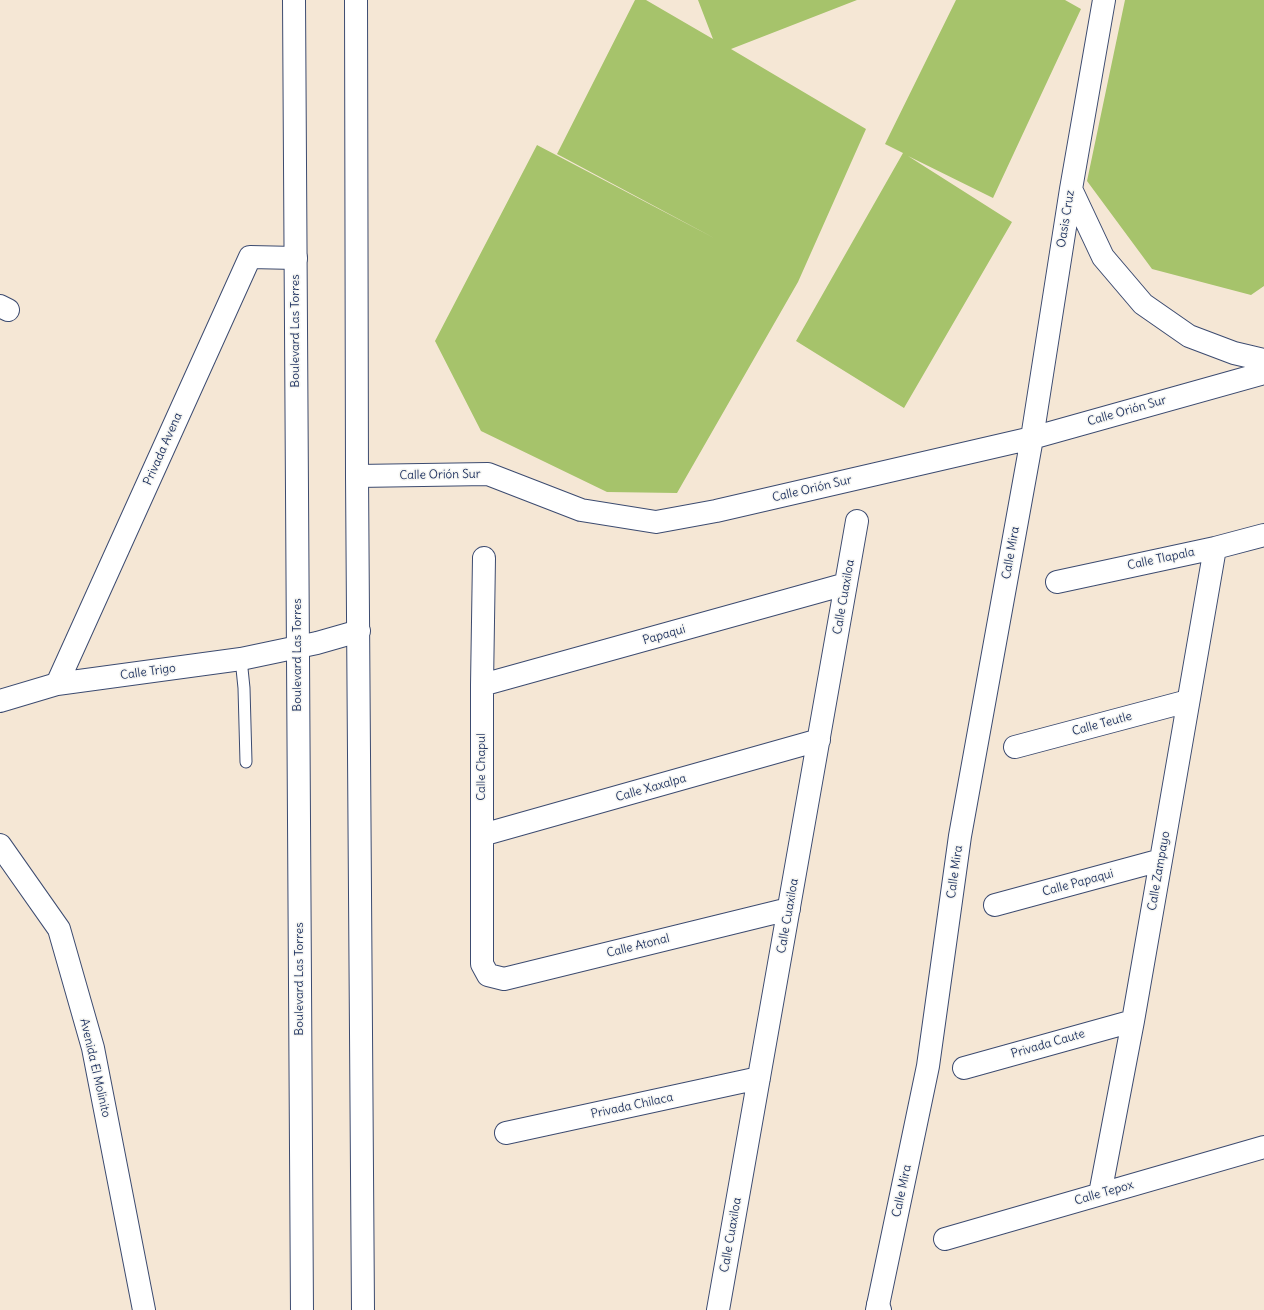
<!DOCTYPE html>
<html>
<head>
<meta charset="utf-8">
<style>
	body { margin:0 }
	canvas { display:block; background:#f5e7d5 }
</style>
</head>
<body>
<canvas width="1264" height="1310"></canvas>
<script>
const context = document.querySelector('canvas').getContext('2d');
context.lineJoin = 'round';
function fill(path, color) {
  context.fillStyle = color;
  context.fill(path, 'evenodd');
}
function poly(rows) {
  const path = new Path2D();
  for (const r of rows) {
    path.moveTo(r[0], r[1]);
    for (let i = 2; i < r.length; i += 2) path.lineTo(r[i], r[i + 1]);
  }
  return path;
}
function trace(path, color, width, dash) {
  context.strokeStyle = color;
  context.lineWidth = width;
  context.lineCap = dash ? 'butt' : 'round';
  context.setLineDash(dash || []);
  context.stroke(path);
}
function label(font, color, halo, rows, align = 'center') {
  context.font = font + ' Delius,sans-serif';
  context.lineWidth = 3;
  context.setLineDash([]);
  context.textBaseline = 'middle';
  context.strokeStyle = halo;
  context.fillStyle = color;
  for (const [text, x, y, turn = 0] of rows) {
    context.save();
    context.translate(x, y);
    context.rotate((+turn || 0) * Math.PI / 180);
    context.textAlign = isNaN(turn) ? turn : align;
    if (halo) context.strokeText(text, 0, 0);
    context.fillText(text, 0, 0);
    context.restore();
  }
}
const green = poly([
	[635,0,646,0,713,39,698,0,857,0,731,49,866,129,798,282,677,493,607,492,481,431,435,341,537,145,716,239,557,154],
	[956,0,1065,0,1081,9,993,198,908,156,1012,222,904,408,796,341,903,153,885,144],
	[1125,0,1264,0,1264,286,1251,295,1152,269,1087,181]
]);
const service = poly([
	[241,659,244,688,246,762]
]);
const minor = poly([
	[1071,189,1103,257,1143,304,1189,336,1234,353,1264,360],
	[0,306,8,310],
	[357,476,488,474,581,510,656,522,716,511,1032,438,1264,373],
	[484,558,482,685,482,964,488,975,504,979,789,909],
	[1057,582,1215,548,1264,535],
	[57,684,250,257,296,258],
	[482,685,846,584],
	[0,701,57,684,241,659,317,643,359,631],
	[1015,747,1188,701],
	[482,835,819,740],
	[0,845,59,929,93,1048,144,1310],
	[995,905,1161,860],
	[964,1068,1133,1021],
	[506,1133,759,1078],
	[1100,1194,1133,1021,1161,860,1215,548],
	[945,1239,1264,1147],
	[718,1310,857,521],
	[877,1310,928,1066,960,836,1032,438,1071,189,1104,0]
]);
const tertiary = poly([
	[878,1305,880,1310]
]);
const secondary = poly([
	[294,0,302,1310],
	[356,0,357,476,363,1310]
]);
const streetNames = [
	["Oasis Cruz",1066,219,-81],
	["Boulevard Las Torres",296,331,-90],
	["Calle Orión Sur",1127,411,-16],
	["Privada Avena",163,449,-66],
	["Calle Orión Sur",440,475,-1],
	["Calle Orión Sur",812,489,-13],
	["Calle Mira",1011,553,-80],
	["Calle Tlapala",1161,559,-12],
	["Calle Cuaxiloa",844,597,-80],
	["Papaqui",664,635,-16],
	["Boulevard Las Torres",298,655,-90],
	["Calle Trigo",148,672,-8],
	["Calle Teutle",1102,724,-15],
	["Calle Chapul",482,767,-90],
	["Calle Xaxalpa",651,788,-16],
	["Calle Zampayo",1159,871,-80],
	["Calle Mira",955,872,-82],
	["Calle Papaqui",1078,883,-15],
	["Calle Cuaxiloa",788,916,-80],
	["Calle Atonal",638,946,-14],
	["Boulevard Las Torres",300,979,-90],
	["Privada Caute",1048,1044,-16],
	["Avenida El Molinito",95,1068,77],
	["Privada Chilaca",632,1106,-12],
	["Calle Mira",902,1191,-78],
	["Calle Tepox",1104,1193,-16],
	["Calle Cuaxiloa",731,1235,-80]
];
fill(green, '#a6c36b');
trace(service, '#3c4b70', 13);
trace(minor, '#3c4b70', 24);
trace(tertiary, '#3c4b70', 24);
trace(secondary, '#3c4b70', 24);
trace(service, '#fff', 11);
trace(minor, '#fff', 22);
trace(tertiary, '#fff', 22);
trace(secondary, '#fff', 22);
label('12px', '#1b2f5e', '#f6f6f2', streetNames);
</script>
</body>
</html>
